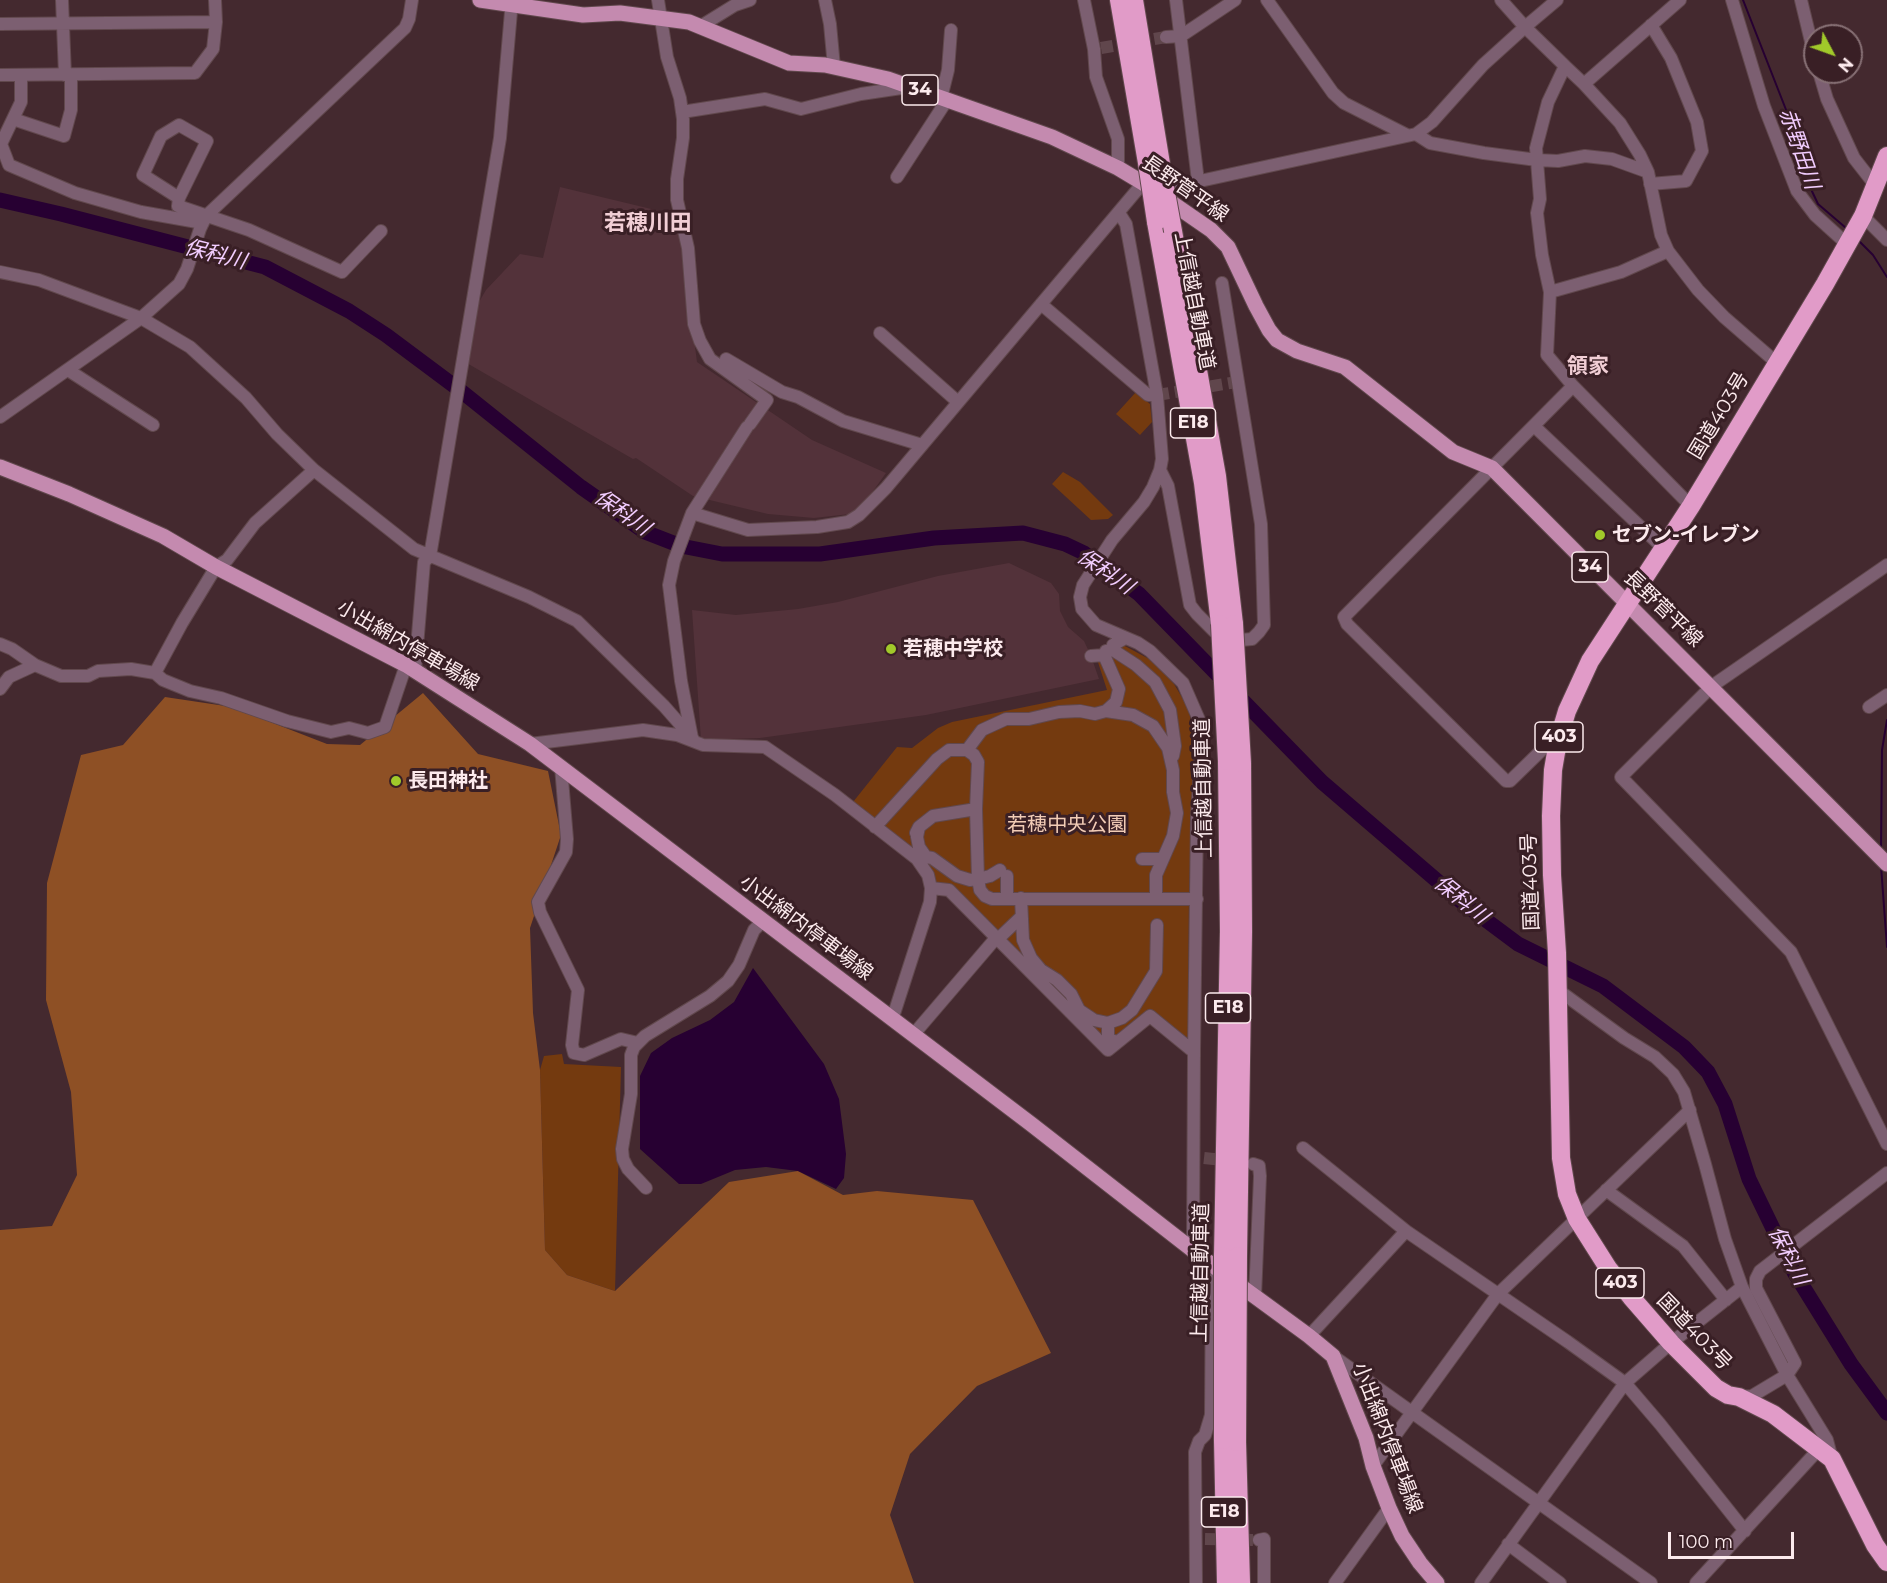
<!DOCTYPE html>
<html>
<head>
<meta charset="utf-8">
<style>
	body { margin:0 }
	#map { position:relative; width:1887px; height:1583px; overflow:hidden; background:#44292f; font-family:Montserrat,sans-serif }
	canvas { display:block }
	.north { position:absolute; left:1803px; top:24px; width:60px; height:60px; box-sizing:border-box; background:#391f25; border:2px solid #877075; border-radius:50%; rotate:131deg; font-size:16px; font-weight:700; line-height:24px; text-align:center; color:#fceaed }
	.north::after { content:''; display:block; margin:auto; width:21px; height:27px; background:#a1c92a; clip-path:polygon(50% 0,100% 100%,50% 72%,0 100%) }
	.scale { position:absolute; left:1668px; top:1532px; width:126px; height:27px; box-sizing:border-box; border:3px solid #fceaed; border-top:0; padding-left:8px; font-size:18px; line-height:21px; white-space:nowrap; color:#fceaed; -webkit-text-stroke:4px #391f25; paint-order:stroke }
</style>
</head>
<body>
<div id="map">
<canvas width="1887" height="1583"></canvas>
<div class="north">N</div>
<div class="scale">100 m</div>
</div>
<script>
const context = document.querySelector('canvas').getContext('2d');
context.lineJoin = 'round';
function fill(path, color) {
  context.fillStyle = color;
  context.fill(path, 'evenodd');
}
function poly(rows) {
  const path = new Path2D();
  for (const r of rows) {
    path.moveTo(r[0], r[1]);
    for (let i = 2; i < r.length; i += 2) path.lineTo(r[i], r[i + 1]);
  }
  return path;
}
function trace(path, color, width, dash) {
  context.strokeStyle = color;
  context.lineWidth = width;
  context.lineCap = dash ? 'butt' : 'round';
  context.setLineDash(dash || []);
  context.stroke(path);
}
function label(font, color, halo, rows, align = 'center') {
  context.font = font + ' Montserrat,"Noto Sans JP",sans-serif';
  context.lineWidth = 6;
  context.setLineDash([]);
  context.textBaseline = 'middle';
  context.strokeStyle = halo;
  context.fillStyle = color;
  for (const [text, x, y, turn = 0] of rows) {
    context.save();
    context.translate(x, y);
    context.rotate((+turn || 0) * Math.PI / 180);
    context.textAlign = isNaN(turn) ? turn : align;
    if (halo) context.strokeText(text, 0, 0);
    context.fillText(text, 0, 0);
    context.restore();
  }
}
const built = poly([
	[560,187,672,214,671,217,677,220,679,225,697,362,812,440,886,473,866,501,850,514,814,518,768,514,693,496,636,458,633,459,465,362,469,319,486,290,520,254,543,258],
	[1009,563,1051,583,1059,594,1060,611,1068,627,1084,641,1091,656,1099,679,926,715,760,738,701,740,692,610,736,615,798,609,838,602,938,576]
]);
const green = poly([
	[1136,392,1150,404,1152,422,1140,435,1116,414],
	[1063,472,1080,482,1113,515,1108,519,1091,520,1052,484],
	[1123,645,1151,660,1174,684,1189,709,1194,746,1189,894,1188,1039,1149,1011,1108,1043,959,893,948,884,935,884,853,802,897,747,912,748,938,728,952,722,1107,690,1095,653],
	[562,1054,564,1064,621,1067,615,1291,567,1275,545,1250,540,1070,544,1056]
]);
const forest = poly([
	[423,693,478,754,548,771,561,835,530,928,533,1013,540,1070,545,1250,567,1275,615,1291,729,1182,798,1171,843,1195,877,1191,973,1200,1051,1353,977,1386,910,1454,890,1515,914,1583,0,1583,0,1230,52,1226,77,1175,71,1092,46,1000,47,883,81,755,123,745,165,697,232,707,327,744,360,745]
]);
const water = poly([
	[753,968,824,1064,839,1099,846,1154,844,1178,836,1189,798,1171,766,1167,735,1170,701,1184,679,1184,640,1149,640,1076,651,1053,672,1038,710,1020,734,1002]
]);
const stream = poly([
	[1743,0,1792,125,1810,187,1818,204,1846,228],
	[1859,241,1873,255,1887,277],
	[1881,849,1882,750,1887,720],
	[1881,866,1887,947]
]);
const river = poly([
	[0,200,61,214,265,267,349,311,386,335,461,391,581,487,645,532,681,546,722,554,820,554,934,538,1023,533,1065,544,1084,553,1139,594,1322,782,1463,903,1518,944,1603,986,1684,1047,1708,1072,1725,1104,1749,1179,1794,1272,1851,1364,1887,1413]
]);
const minorTunnel = poly([
	[1101,48,1166,37],
	[1157,395,1237,382],
	[1204,1158,1231,1161],
	[1205,1539,1259,1540]
]);
const minor = poly([
	[62,0,65,75],
	[658,0,667,57,680,98,683,119,683,138,677,179,677,200,688,248,694,324,700,341,710,359,767,400,750,424],
	[825,0,830,24,834,67],
	[1084,0,1094,49,1096,77,1118,139,1118,168],
	[1176,0,1198,181],
	[1267,0,1333,93,1344,103,1407,135],
	[1501,0,1525,27,1557,0],
	[1680,0,1584,84,1565,66,1548,102,1536,148,1540,199,1537,213,1542,255,1550,292,1547,355,1573,386,1691,506],
	[1732,0,1764,106,1797,191,1815,215,1847,244],
	[1801,0,1815,58],
	[0,24,216,22],
	[701,26,735,5,750,0],
	[1166,37,1181,36,1235,0],
	[1819,72,1827,99,1854,158,1875,185],
	[0,75,195,73,213,49,216,22,215,0],
	[21,75,21,102,1,144,9,165,75,193,141,212,203,223],
	[1584,84,1620,123,1640,155,1648,172,1661,235,1668,251,1698,290,1724,317,1777,363],
	[941,98,948,70,951,30],
	[682,112,765,99,801,109,861,94,908,87],
	[13,119,64,136,71,110,71,75],
	[1416,134,1430,143,1484,153,1537,160,1558,161,1585,156,1612,159,1648,172],
	[897,177,947,100],
	[1650,184,1686,181,1702,151,1697,122,1671,58,1651,25],
	[179,198,207,141,179,125,161,136,143,175,179,198,178,206,249,230,342,272,381,231],
	[1119,213,1126,224,1157,395,1162,459,1160,470,1153,487,1144,502,1112,540,1083,585,1080,597,1082,609,1096,625,1138,643,1150,651,1183,683,1200,722,1202,736,1197,818,1194,1052,1193,1251],
	[1863,216,1887,240],
	[0,272,39,280,141,318,190,347,246,398,277,434,314,470,414,549,529,597,577,621,664,706,693,739],
	[1550,292,1621,272,1668,251],
	[1041,304,1148,395,1157,395],
	[880,333,958,402],
	[726,359,782,392,798,397,843,421,922,445],
	[68,370,153,425],
	[0,417,141,318,179,284,187,269,200,229,206,216,405,28,409,19,412,0],
	[1534,426,1663,548],
	[1160,470,1168,486,1190,605,1197,614,1214,631,1229,638,1241,640,1252,639,1259,632,1264,625,1261,524,1222,283],
	[692,513,748,530,817,527,848,522,859,515,886,488,1143,183,1177,186,1416,134,1432,122,1483,65,1525,27,1565,66],
	[1887,565,1712,686,1621,777,1791,952,1887,1144],
	[1125,638,1113,645,1113,650,1136,665,1155,682,1170,710,1175,746,1173,756],
	[0,644,12,649,35,665,61,676,88,676,98,671,131,669,155,673,163,680,190,691,221,698,287,721,331,732,349,728,368,733,385,727,406,665],
	[1091,656,1104,655],
	[415,671,424,562,430,556,500,138,512,0],
	[155,673,182,623,216,567,227,560,255,523,314,470],
	[0,689,9,677,35,665],
	[1869,707,1887,695],
	[1106,711,1116,702,1119,689,1104,655,1106,651,1113,650],
	[692,738,681,681,669,585,674,561,692,513,747,427],
	[1558,741,1549,743,1510,781,1506,781,1347,624,1344,617,1573,386],
	[530,744,643,730,677,735,703,745,765,747,835,795,917,859,928,875,931,888,930,902,892,1020],
	[967,750,982,730,1006,719,1029,719,1059,712,1080,711,1095,714,1106,711,1133,715,1153,726,1168,748,1173,770,1173,792,1177,813,1173,836,1156,875,1156,897],
	[561,767,567,839,566,852,538,902,540,912,578,990,572,1045,574,1053,584,1055,621,1039,638,1043],
	[875,827,937,759,949,750,967,750,974,755,978,762,976,809,978,879,980,890,985,896,992,899,1197,899],
	[919,827,917,837,919,847,926,857,932,858,957,876,970,880,978,879,990,876,1000,870],
	[916,833,919,827,933,816,976,809],
	[1142,859,1161,859],
	[1007,876,1007,898],
	[931,888,949,890,1108,1050,1150,1016,1194,1052],
	[1021,898,1023,940,1031,958,1041,970,1057,980,1071,994,1079,1010,1094,1020,1108,1023,1122,1018,1132,1010,1156,971,1157,925],
	[1000,937,1021,917],
	[1558,990,1624,1038,1655,1057,1673,1074,1684,1092,1705,1164,1725,1239,1742,1287,1787,1375,1827,1440,1832,1459],
	[1108,1023,1108,1039,1117,1042],
	[913,1035,996,938],
	[1303,1148,1406,1231],
	[1253,1164,1259,1166,1260,1176,1255,1297],
	[646,1188,628,1169,623,1159,622,1149,631,1094,631,1055,634,1047,645,1036,710,996,728,981,739,965,754,930,763,921],
	[1606,1190,1683,1246,1726,1300],
	[1309,1336,1406,1231,1568,1342,1625,1383,1660,1424,1745,1531],
	[1333,1356,1651,1583],
	[1739,1397,1752,1396,1787,1375,1795,1363,1756,1288,1756,1279,1760,1271,1887,1173],
	[1373,1466,1498,1294,1690,1110],
	[1259,1540,1264,1539,1264,1583],
	[1508,1544,1560,1583],
	[1196,1583,1195,1452,1199,1441,1205,1435,1211,1415,1212,1265],
	[1335,1583,1389,1508],
	[1481,1583,1625,1383,1671,1343,1742,1287],
	[1696,1583,1819,1449]
]);
const major = poly([
	[480,0,583,15,620,13,689,22,789,63,825,65,888,79,1052,137,1118,168,1143,183,1211,230,1228,247,1256,306,1269,330,1277,340,1297,351,1345,367,1453,452,1492,468,1887,864],
	[0,467,69,494,163,536,216,567,406,665,530,744,1031,1124,1212,1265,1309,1336,1333,1356,1366,1438,1373,1466,1389,1508,1402,1536,1420,1563,1437,1583]
]);
const highway = poly([
	[1119,0,1147,163],
	[1134,0,1163,176],
	[1887,156,1863,216,1825,284,1691,506,1590,661,1567,711,1558,741,1553,770,1551,816,1552,875,1557,953,1561,1158,1567,1194,1577,1219,1608,1268,1631,1297,1671,1343,1716,1388,1728,1395,1739,1397,1773,1414,1832,1459,1875,1545,1887,1562],
	[1156,222,1203,483,1220,624],
	[1173,231,1217,476,1234,624],
	[1223,1256,1229,931,1227,761],
	[1238,1256,1243,932,1242,763],
	[1223,1440,1226,1583],
	[1237,1442,1241,1583]
]);
const highwayBridge = poly([
	[1147,163,1156,222],
	[1163,176,1173,231],
	[1220,624,1227,761],
	[1234,624,1242,763],
	[1223,1440,1223,1256],
	[1237,1442,1238,1256]
]);
const markers = [
	[1600,535,6,"#a1c92a"],
	[891,649,6,"#a1c92a"],
	[396,781,6,"#a1c92a"]
];
const shields = [
	[920,90,36],
	[1193,423,45],
	[1590,567,36],
	[1559,737,48],
	[1228,1008,45],
	[1620,1283,48],
	[1224,1512,45]
];
const shieldNames = [
	["34",920,90],
	["E18",1193,423],
	["34",1590,567],
	["403",1559,737],
	["E18",1228,1008],
	["403",1620,1283],
	["E18",1224,1512]
];
const streetNames = [
	["長野菅平線",1185,189,35],
	["上信越自動車道",1194,301,79],
	["国道403号",1719,416,-59],
	["長野菅平線",1663,609,44],
	["小出綿内停車場線",408,646,30],
	["上信越自動車道",1204,788,-91],
	["国道403号",1531,882,-92],
	["小出綿内停車場線",806,928,37],
	["上信越自動車道",1201,1273,-89],
	["国道403号",1694,1332,46],
	["小出綿内停車場線",1387,1438,69]
];
const poiNames = [
	["セブン-イレブン",1612,535],
	["若穂中学校",903,649],
	["長田神社",408,781]
];
const parkNames = [
	["若穂中央公園",1067,825]
];
const waterNames = [
	["赤野田川",1799,149,71],
	["保科川",215,255,14],
	["保科川",622,513,35],
	["保科川",1105,572,34],
	["保科川",1461,900,39],
	["保科川",1788,1256,63]
];
const neighbourhoodNames = [
	["領家",1588,367]
];
const quarterNames = [
	["若穂川田",648,224]
];
fill(built, '#53323a');
fill(green, '#743a0f');
fill(forest, '#8e5025');
fill(water, '#270032');
trace(stream, '#270032', 2);
trace(river, '#270032', 15);
trace(minorTunnel, '#60464c', 12, [12, 6]);
trace(minor, '#61484d', 14);
trace(major, '#61484d', 17);
trace(highway, '#61484d', 20);
trace(minor, '#7c5f71', 12);
trace(major, '#c48aaf', 15);
trace(highway, '#e19bc8', 18);
trace(highwayBridge, '#61484d', 20, []);
trace(highwayBridge, '#e19bc8', 18);
for (const [x, y, r, color] of markers) {
  const dot = new Path2D();
  dot.arc(x, y, r, 0, 2 * Math.PI);
  context.fillStyle = color;
  context.fill(dot);
  trace(dot, '#391f25', 2);
}
for (const [x, y, w] of shields) {
  const box = new Path2D();
  box.roundRect(x - w / 2, y - 15, w, 30, 4.5);
  context.fillStyle = '#391f25';
  context.fill(box);
  trace(box, '#fceaed', 1.5);
}
label('bold 18px', '#fceaed', null, shieldNames);
label('20px', '#fceaed', '#391f25', streetNames);
label('bold 20px', '#fceaed', '#391f25', poiNames, 'left');
label('20px', '#f2ccb6', '#391f25', parkNames);
label('italic 21px', '#f2cdff', '#391f25', waterNames);
label('bold 21px', '#f1ced5', '#391f25', neighbourhoodNames);
label('bold 22px', '#f1ced5', '#391f25', quarterNames);
</script>
</body>
</html>
